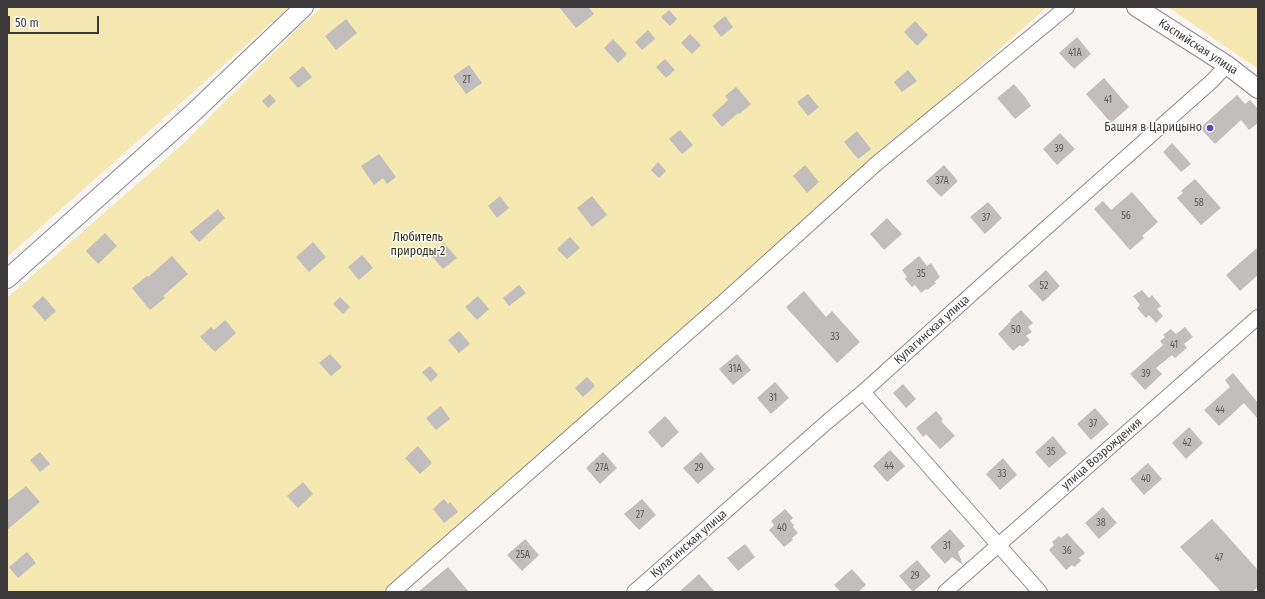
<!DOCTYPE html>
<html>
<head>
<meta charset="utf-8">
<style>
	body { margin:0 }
	#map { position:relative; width:1265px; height:599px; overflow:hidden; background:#f8f5f3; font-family:"Fira Sans Condensed",sans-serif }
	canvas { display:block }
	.frame { position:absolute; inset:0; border:8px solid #3b3939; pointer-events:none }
	.scale { position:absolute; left:8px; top:16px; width:91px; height:18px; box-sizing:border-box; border:2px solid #3b3939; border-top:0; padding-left:5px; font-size:12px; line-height:14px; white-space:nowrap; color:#3b3939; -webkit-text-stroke:3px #fff; paint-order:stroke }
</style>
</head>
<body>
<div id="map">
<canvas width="1265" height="599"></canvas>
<div class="frame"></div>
<div class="scale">50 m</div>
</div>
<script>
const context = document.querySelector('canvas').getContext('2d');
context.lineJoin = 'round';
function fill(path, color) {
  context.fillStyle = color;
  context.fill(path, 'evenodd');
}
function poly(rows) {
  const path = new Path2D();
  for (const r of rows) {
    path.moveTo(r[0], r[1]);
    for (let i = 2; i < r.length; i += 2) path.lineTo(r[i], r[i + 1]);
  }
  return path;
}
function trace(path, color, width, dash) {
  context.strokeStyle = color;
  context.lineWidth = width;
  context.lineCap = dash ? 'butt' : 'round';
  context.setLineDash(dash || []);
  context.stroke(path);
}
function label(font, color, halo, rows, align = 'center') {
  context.font = font + ' "Fira Sans Condensed",sans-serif';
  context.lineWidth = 3;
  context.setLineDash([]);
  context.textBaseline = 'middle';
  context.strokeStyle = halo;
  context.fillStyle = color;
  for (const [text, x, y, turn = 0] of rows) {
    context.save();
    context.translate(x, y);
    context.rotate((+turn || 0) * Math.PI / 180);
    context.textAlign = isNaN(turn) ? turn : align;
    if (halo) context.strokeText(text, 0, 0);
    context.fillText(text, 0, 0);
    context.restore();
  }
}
const green = poly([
	[7,7,289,7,7,257],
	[322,7,1047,7,385,592,7,592,7,298,184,143,297,29],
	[1168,7,1258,7,1258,69]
]);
const building = poly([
	[559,7,588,7,594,14,576,28],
	[669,10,677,19,670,26,661,17],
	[725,16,733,27,721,37,713,26],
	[346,19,357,33,336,50,325,36],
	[915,21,928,35,917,46,904,32],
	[648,30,655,39,642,50,635,42],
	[690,34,701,45,692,54,681,43],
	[1077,37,1091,54,1074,69,1059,53],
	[613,39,627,54,618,63,604,48],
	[665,59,675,70,666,78,656,67],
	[469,65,482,83,466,94,453,76],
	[303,66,312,77,298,88,289,78],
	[908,70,917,81,902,92,894,82],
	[1104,78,1129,107,1111,123,1086,94],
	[1014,84,1025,97,1031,106,1015,119,997,98],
	[736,87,751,104,739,114,738,113,722,127,712,115,728,100,725,96],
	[270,94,276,101,268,108,262,101],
	[808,94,819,107,808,116,797,102],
	[1237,95,1245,104,1250,100,1258,109,1258,123,1249,130,1241,120,1215,144,1200,128],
	[680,130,693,145,682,154,669,139],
	[857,131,871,149,858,159,844,142],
	[1060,133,1075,149,1057,165,1043,149],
	[1172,143,1191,164,1181,172,1163,152],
	[379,154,396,177,387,184,383,178,374,185,361,166],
	[658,162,666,171,659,178,651,170],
	[805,165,819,182,807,193,793,176],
	[944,165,958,181,941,197,926,181],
	[1195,179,1221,208,1201,225,1177,198,1183,193,1181,191],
	[1132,192,1158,222,1142,236,1144,238,1130,250,1094,209,1103,201,1111,210],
	[500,196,509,208,497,218,488,206],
	[592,196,607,215,592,227,577,208],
	[988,202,1002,218,985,234,970,217],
	[218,209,225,218,199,242,190,232],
	[887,218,902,234,884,250,870,234],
	[105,233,117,246,98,264,86,251],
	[570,237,580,248,567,259,557,249],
	[313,242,326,257,309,272,296,257],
	[444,243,457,258,443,269,431,255],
	[1258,247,1258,275,1240,291,1226,275],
	[362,255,373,268,359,280,348,267],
	[172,256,188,274,163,296,165,298,150,310,132,288,147,276,148,277],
	[919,256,927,266,931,263,940,277,934,282,936,283,927,290,926,289,921,293,915,285,912,287,905,279,907,277,902,270],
	[1046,270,1060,286,1043,302,1028,286],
	[519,285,526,293,509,306,503,298],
	[1142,290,1149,298,1152,295,1161,306,1157,309,1163,316,1156,323,1149,315,1146,318,1137,308,1140,305,1133,296],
	[804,291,826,317,832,311,860,342,837,363,786,307],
	[43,296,56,311,45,321,32,306],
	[478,296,489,309,477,320,465,307],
	[340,297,350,307,343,314,333,304],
	[1021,310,1033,323,1028,327,1032,332,1026,336,1030,340,1022,347,1020,345,1013,351,998,334,1011,321,1010,320],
	[225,320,236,333,215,352,200,337,211,327,214,330],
	[1185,327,1193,337,1184,344,1187,348,1175,358,1172,355,1156,368,1162,374,1145,390,1130,374,1163,345,1160,341,1165,337,1163,335,1171,329,1176,334],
	[459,331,470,344,459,353,448,340],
	[330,354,342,367,331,376,319,363],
	[737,354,751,370,733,385,719,369],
	[430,366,438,375,431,382,422,372],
	[1233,373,1258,403,1258,419,1244,403,1219,426,1204,410,1230,387,1225,380],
	[587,377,595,386,583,397,575,388],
	[775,382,789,398,771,414,757,398],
	[903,384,916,399,906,408,893,393],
	[441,406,450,419,436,430,426,418],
	[1095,408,1109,424,1091,440,1077,424],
	[936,411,943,419,941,421,955,436,940,449,926,434,923,437,916,428],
	[665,416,679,432,662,448,648,432],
	[1189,427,1203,443,1186,459,1172,443],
	[1053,436,1067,453,1049,468,1035,452],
	[418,446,432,463,420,474,405,458],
	[890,450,905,466,887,482,873,466],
	[40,452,50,464,40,472,30,460],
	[603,452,617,468,600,484,586,468],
	[701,452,715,469,698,484,683,468],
	[1003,458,1017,475,1000,490,986,474],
	[1148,463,1162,479,1144,495,1130,479],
	[303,482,313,494,298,508,287,496],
	[26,486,40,502,7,530,7,501],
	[444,499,448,504,450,502,458,512,444,523,433,509],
	[642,499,656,515,639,530,624,514],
	[1103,507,1117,523,1099,539,1085,523],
	[785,509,793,518,790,521,794,525,793,527,798,533,792,538,793,540,784,547,769,530,774,525,771,521],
	[1212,519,1258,570,1258,587,1252,592,1221,592,1180,547],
	[950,529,965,546,958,552,963,565,952,557,945,564,930,547],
	[1067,533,1085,553,1079,558,1081,561,1074,567,1072,565,1066,570,1049,550,1054,545,1052,542,1059,536,1061,538],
	[525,539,539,555,522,571,507,555],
	[745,544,755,557,738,571,727,558],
	[27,552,36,563,18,578,9,567],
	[917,560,931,576,913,592,899,576],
	[448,567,469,592,418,592],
	[852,569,866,585,858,592,841,592,834,585],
	[699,574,715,592,679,592]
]);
const minor = poly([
	[863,392,1040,592],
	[393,592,722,303,876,164,1067,7],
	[634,592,827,422,863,392,984,283,1212,81,1227,65],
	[945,592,1258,317]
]);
const tertiary = poly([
	[1136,7,1227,65,1258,89],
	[7,279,194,112,304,7]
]);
const markers = [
	[1210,128,4,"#4f4ac1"]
];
const numberNames = [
	["41А",1075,53],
	["2Т",467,80],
	["41",1108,100],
	["39",1059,149],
	["37А",942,181],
	["58",1199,203],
	["56",1126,216],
	["37",986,218],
	["35",921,274],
	["52",1044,286],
	["50",1016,330],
	["33",835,337],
	["41",1174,345],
	["31А",735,369],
	["39",1146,374],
	["31",773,398],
	["44",1220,410],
	["37",1093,424],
	["42",1187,443],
	["35",1051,452],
	["44",889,466],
	["27А",602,468],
	["29",699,468],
	["33",1002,474],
	["40",1146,479],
	["27",640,515],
	["38",1101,523],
	["40",782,528],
	["31",947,546],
	["36",1067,551],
	["25А",523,555],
	["47",1219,558],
	["29",915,576]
];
const streetNames = [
	["Каспийская улица",1198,47,33],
	["Кулагинская улица",932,330,-42],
	["улица Возрождения",1102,454,-41],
	["Кулагинская улица",689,544,-41]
];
const poiNames = [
	["Башня в Царицыно",1202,128]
];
const parkNames = [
	["Любитель",418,238],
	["природы-2",418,252]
];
fill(green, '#f5e8b1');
fill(building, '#c2bebe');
trace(minor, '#8c8988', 16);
trace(tertiary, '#8c8988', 20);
trace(minor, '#fff', 14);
trace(tertiary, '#fff', 18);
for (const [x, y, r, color] of markers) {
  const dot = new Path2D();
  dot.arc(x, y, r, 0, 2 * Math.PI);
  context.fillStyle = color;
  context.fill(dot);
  trace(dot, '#fff', 1.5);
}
label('10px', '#5d5a5a', null, numberNames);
label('12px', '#3b3939', '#fff', streetNames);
label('12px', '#3b3939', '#fff', poiNames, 'right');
label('12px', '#312a0f', '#fff', parkNames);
</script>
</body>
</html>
